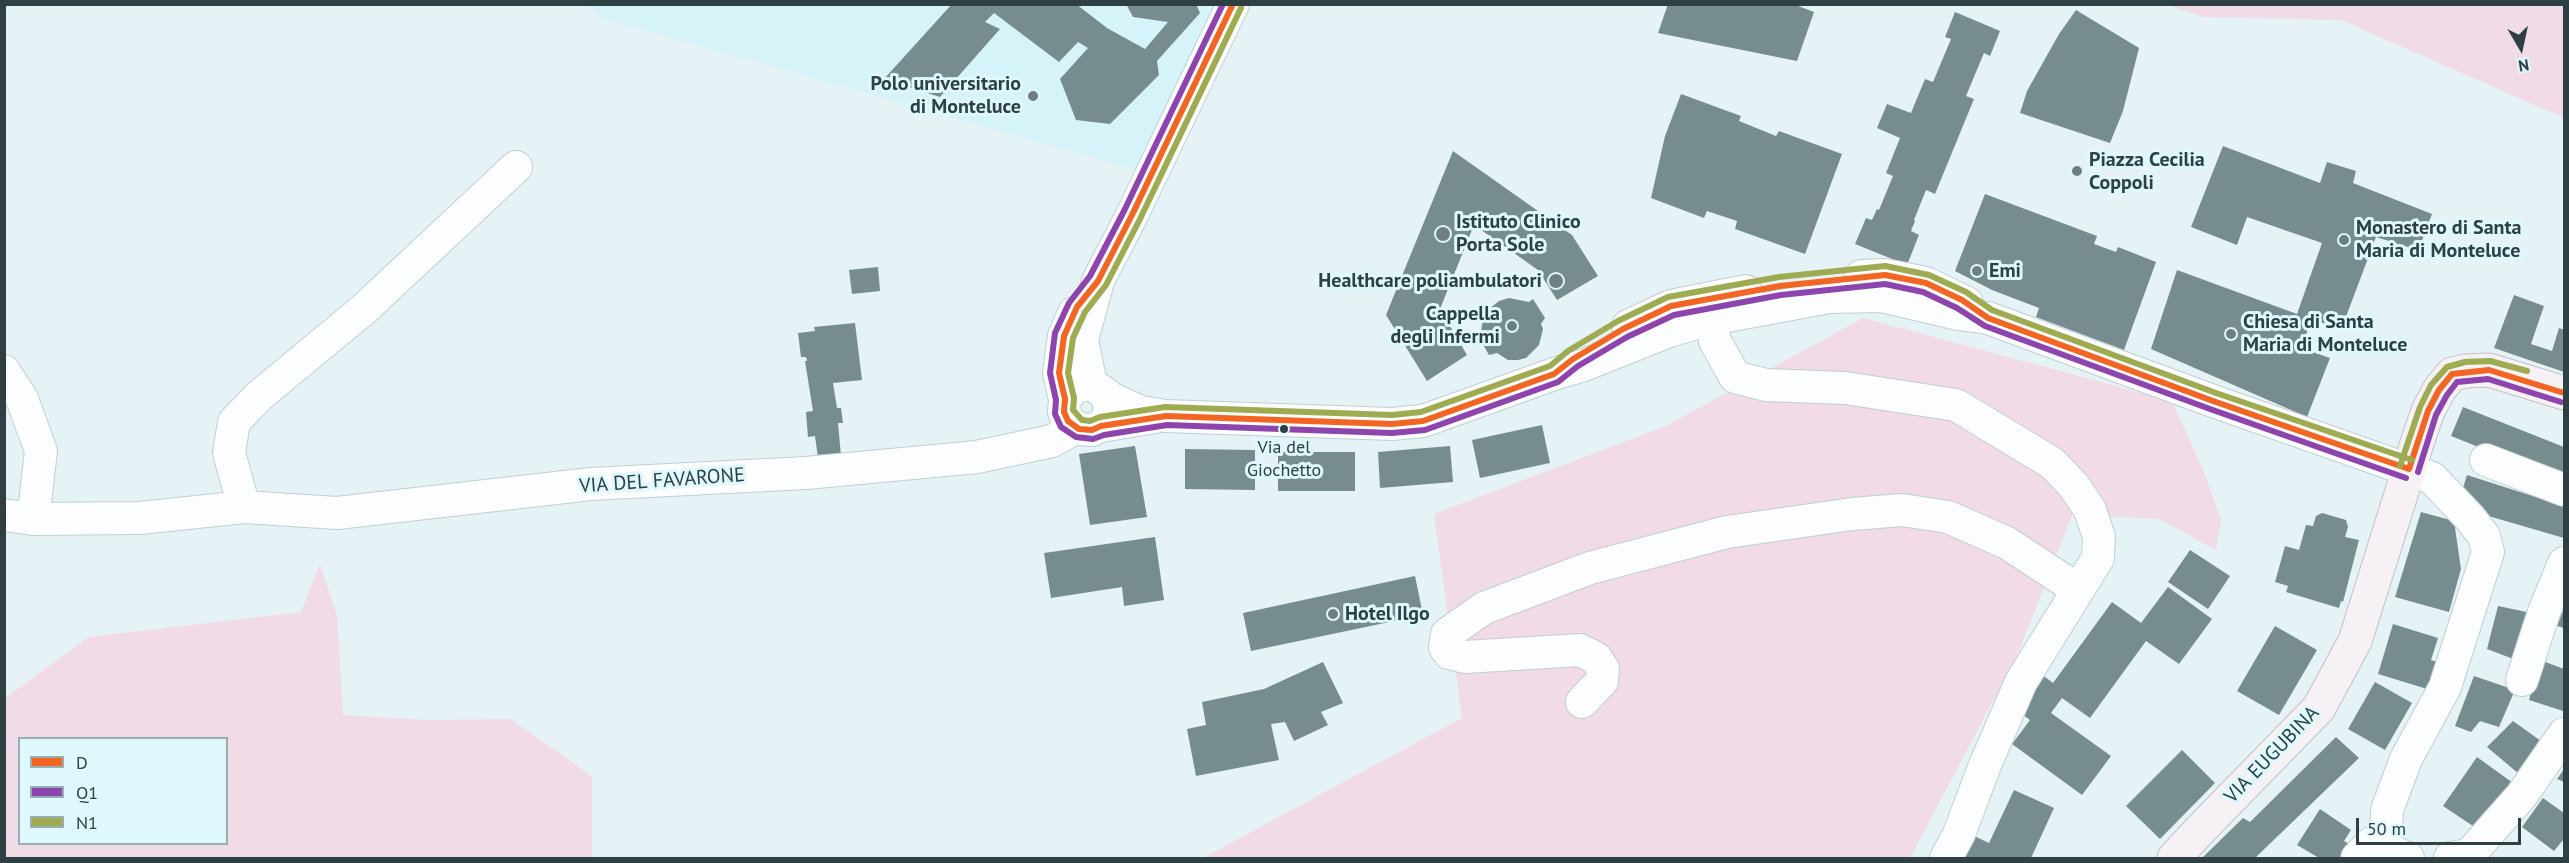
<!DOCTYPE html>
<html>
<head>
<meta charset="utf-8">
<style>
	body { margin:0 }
	#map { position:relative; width:2569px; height:863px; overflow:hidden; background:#e5f3f6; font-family:"PT Sans",sans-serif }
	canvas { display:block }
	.frame { position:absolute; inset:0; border:6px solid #2e4043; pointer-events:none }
	.legend { position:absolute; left:18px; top:737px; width:210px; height:108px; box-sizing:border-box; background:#def8fd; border:2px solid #98aeb3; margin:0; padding:8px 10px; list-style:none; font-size:18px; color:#2e4043 }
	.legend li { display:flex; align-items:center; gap:12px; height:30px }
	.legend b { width:30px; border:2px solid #98aeb3 }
	.north { position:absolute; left:2491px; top:18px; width:60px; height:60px; -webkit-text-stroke:4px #def8fd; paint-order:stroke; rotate:171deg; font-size:16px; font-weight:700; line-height:24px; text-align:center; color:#2e4043 }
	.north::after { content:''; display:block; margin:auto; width:21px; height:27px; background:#2e4043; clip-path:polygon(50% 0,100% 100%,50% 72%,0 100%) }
	.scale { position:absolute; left:2356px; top:818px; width:165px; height:27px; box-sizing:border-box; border:3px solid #2e4043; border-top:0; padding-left:8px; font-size:18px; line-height:21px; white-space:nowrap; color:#2e4043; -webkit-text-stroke:4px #def8fd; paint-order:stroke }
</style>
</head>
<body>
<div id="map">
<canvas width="2569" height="863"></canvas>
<div class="frame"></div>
<ul class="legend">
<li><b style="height:8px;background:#f26522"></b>D</li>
<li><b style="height:8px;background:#8e44ad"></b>Q1</li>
<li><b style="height:8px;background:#9eab50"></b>N1</li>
</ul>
<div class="north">N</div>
<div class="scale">50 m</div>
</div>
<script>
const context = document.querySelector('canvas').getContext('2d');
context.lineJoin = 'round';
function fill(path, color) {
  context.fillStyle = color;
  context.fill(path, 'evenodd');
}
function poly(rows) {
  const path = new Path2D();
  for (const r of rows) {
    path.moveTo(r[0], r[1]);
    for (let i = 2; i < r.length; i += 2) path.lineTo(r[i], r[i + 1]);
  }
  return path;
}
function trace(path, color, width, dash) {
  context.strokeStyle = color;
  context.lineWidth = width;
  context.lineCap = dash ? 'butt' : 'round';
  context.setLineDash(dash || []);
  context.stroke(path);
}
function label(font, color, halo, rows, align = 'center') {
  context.font = font + ' "PT Sans",sans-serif';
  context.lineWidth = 6;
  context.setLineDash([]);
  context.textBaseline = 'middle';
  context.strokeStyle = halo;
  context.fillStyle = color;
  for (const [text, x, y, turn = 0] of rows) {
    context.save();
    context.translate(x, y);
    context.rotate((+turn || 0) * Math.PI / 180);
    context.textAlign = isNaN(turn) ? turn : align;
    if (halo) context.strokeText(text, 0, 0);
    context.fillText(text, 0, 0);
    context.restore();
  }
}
const built = poly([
	[588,5,1233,5,1151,174,602,18]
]);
const green = poly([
	[2167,5,2564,5,2564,118,2341,20,2203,17],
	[1863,318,2172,401,2204,472,2221,520,2216,550,2159,519,2072,515,2018,654,1910,858,1203,858,1462,718,1434,514,1666,426],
	[320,564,337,615,343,715,426,720,510,719,592,776,592,858,5,858,5,698,89,637,301,612],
	[20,738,226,738,226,844,20,844]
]);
const building = poly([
	[952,4,1076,4,1107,28,1145,49,1168,22,1133,17,1126,4,1196,4,1200,13,1157,61,1159,75,1110,124,1076,120,1060,79,1088,48,1078,42,1059,62,994,13,985,22,1000,29,940,97,884,79],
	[1668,4,1793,4,1814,12,1797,61,1658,33],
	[2076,10,2139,48,2123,111,2110,143,2020,113,2027,91,2059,34],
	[1955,12,2000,31,1990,56,1984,53,1966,96,1974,99,1935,194,1926,190,1914,220,1915,221,1911,231,1919,235,1907,265,1855,244,1866,218,1872,220,1877,209,1879,210,1893,176,1886,173,1900,138,1877,128,1887,104,1911,113,1925,79,1933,82,1951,39,1945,37],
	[1681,94,1741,116,1739,121,1776,136,1779,131,1842,154,1805,254,1735,229,1737,221,1707,211,1704,218,1651,198,1665,136],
	[2223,146,2320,183,2327,162,2356,171,2353,183,2432,214,2420,246,2411,248,2376,237,2341,330,2312,319,2301,348,2330,358,2307,417,2151,349,2177,270,2297,314,2322,243,2247,217,2237,245,2191,227],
	[1453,151,1572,235,1598,276,1557,300,1538,270,1474,225,1440,309,1467,355,1427,381,1386,315],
	[1985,194,2097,236,2094,244,2116,252,2118,247,2156,262,2124,350,2036,317,2039,308,1992,290,1955,271],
	[878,267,880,291,852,294,849,270],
	[2514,295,2544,306,2531,344,2552,351,2559,328,2564,330,2564,372,2494,348],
	[1509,298,1529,302,1533,299,1545,318,1541,324,1543,329,1539,345,1526,358,1518,360,1508,360,1497,353,1489,355,1477,334,1481,332,1483,319,1489,309,1499,301],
	[855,323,862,380,833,383,837,408,841,408,843,423,838,423,841,456,818,458,815,436,808,437,806,412,813,411,805,361,807,361,806,357,801,357,798,333,815,331,814,327],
	[2463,407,2564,447,2564,481,2451,436],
	[1542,425,1550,463,1480,478,1472,440],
	[1135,446,1147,517,1090,525,1079,454],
	[1450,446,1453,482,1380,488,1378,452],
	[1185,449,1255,450,1255,490,1185,489],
	[1278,452,1355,452,1355,491,1278,491],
	[2467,475,2564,506,2564,538,2485,515,2460,498],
	[2421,512,2454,521,2461,569,2449,612,2395,597],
	[2322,513,2346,520,2348,527,2345,537,2359,540,2343,602,2341,601,2339,608,2286,592,2288,586,2275,582,2285,546,2299,550,2306,525,2313,526,2316,516],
	[1155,537,1164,600,1124,606,1122,587,1051,598,1044,553],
	[2190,550,2230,576,2208,609,2168,582],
	[1415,576,1423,615,1251,651,1243,613],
	[2168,587,2212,619,2179,664,2146,641,2090,718,2062,698,2051,713,2111,756,2082,795,2012,744,2030,720,2015,709,2041,674,2053,683,2112,602,2141,623],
	[2498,606,2536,614,2524,663,2487,649],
	[2564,608,2564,628,2557,626],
	[2393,624,2438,638,2431,660,2445,664,2437,692,2378,674],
	[2275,626,2317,650,2279,715,2237,691],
	[2540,660,2564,669,2563,711,2529,700],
	[1323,662,1343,703,1321,712,1328,725,1294,741,1285,722,1271,724,1279,760,1196,776,1187,729,1206,725,1202,702,1264,689],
	[2474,676,2515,690,2499,727,2480,721,2471,732,2455,726],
	[2375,682,2412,703,2385,750,2348,729],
	[2513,721,2541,741,2519,774,2487,747],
	[2336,737,2359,758,2255,858,2202,858,2243,818,2250,822],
	[2182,750,2215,783,2160,839,2126,806],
	[2477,757,2513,783,2476,828,2443,806],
	[2564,769,2564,782,2557,779],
	[2014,790,2054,808,2031,858,1961,858,1972,835,1989,843],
	[2543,798,2564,813,2564,839,2554,851,2522,827],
	[2320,809,2351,830,2344,841,2351,845,2342,858,2319,858,2297,845]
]);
const minor = poly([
	[1861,276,1885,275,1926,283,1967,303],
	[1711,319,1715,341,1735,377,1766,385,1845,388,1956,405,2052,463,2074,486,2090,510,2099,537,2098,558,2021,682,1985,765,1959,834,1946,858],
	[1628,326,1671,306,1746,291],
	[4,371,22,399,41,451,33,519],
	[1091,384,1082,340,1098,281,1132,215,1233,4],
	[1108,397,1141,412,1166,416,1392,424,1423,421,1554,374,1584,365,1672,330,1711,319,1829,297,1881,296,1958,314,1988,318,2213,401,2432,478,2470,518,2484,536,2488,552,2445,687,2406,759,2387,810,2386,834,2389,851,2408,858],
	[1065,399,1059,373,1064,336,1074,313],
	[1101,426,1107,419,1110,408,1106,394,1091,384,1074,387,1065,399,1064,412,1068,421,1079,429,1092,430,1101,426,1155,417],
	[2486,460,2564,490],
	[244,507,229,453,234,422,259,396,363,310,516,167],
	[4,515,33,519,140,518,244,507,337,513,591,484,806,473,977,457,1052,441,1075,428],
	[2522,680,2544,612,2564,563],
	[1582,702,1602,681,1603,669,1596,658,1580,650,1465,657,1449,653,1445,647,1447,634,1484,608,1590,568,1727,532,1852,514,1902,510,1948,517,2007,543,2077,589],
	[2357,858,2369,845,2386,834],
	[2450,858,2469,855,2522,795,2564,734]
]);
const major = poly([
	[2174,858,2200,830,2319,708,2355,641,2419,437,2428,411,2439,390,2452,374,2466,371,2489,370,2564,393]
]);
const bus1 = poly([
	[1233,4,1132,215,1098,281,1077,307,1064,336,1059,373,1065,399,1064,412,1068,421,1079,429,1092,430,1101,426,1166,416,1392,424,1423,421,1554,374,1573,359,1623,329,1671,306,1780,286,1885,275,1926,283,1962,300,1988,318,2213,401,2409,469],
	[2409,469,2428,411,2439,390,2452,374,2489,370,2564,393]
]);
const bus2 = poly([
	[1223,4,1124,211,1090,276,1069,303,1055,333,1050,373,1056,400,1055,414,1061,427,1076,437,1093,439,1104,435,1167,425,1392,433,1425,430,1558,382,1578,366,1627,337,1674,315,1781,295,1885,284,1923,292,1957,308,1985,326,2210,409,2406,478],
	[2418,472,2436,415,2447,395,2457,382,2488,379,2561,402]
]);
const bus3 = poly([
	[1241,8,1140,219,1106,285,1085,312,1073,338,1068,373,1074,398,1073,410,1082,420,1090,421,1100,417,1165,407,1392,415,1421,412,1550,366,1568,351,1618,321,1668,297,1779,277,1885,266,1929,275,1966,292,1992,310,2216,393,2412,460],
	[2400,466,2420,407,2431,385,2447,367,2465,362,2490,361,2527,371]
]);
const markers = [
	[1033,96,6,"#6e7f82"],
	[2077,171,6,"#6e7f82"],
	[1443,234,8,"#6e7f82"],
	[2344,240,6,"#6e7f82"],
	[1977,271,6,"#6e7f82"],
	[1556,281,8,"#6e7f82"],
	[1512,326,6,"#6e7f82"],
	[2231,334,6,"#6e7f82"],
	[1284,429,5,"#2e4043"],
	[1333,614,6,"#6e7f82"]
];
const busNames = [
	["Via del",1284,448],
	["Giochetto",1284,471]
];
const poiNames = [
	["Polo universitario",1021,84,"right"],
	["di Monteluce",1021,107,"right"],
	["Piazza Cecilia",2089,160],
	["Coppoli",2089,183],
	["Istituto Clinico",1456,222],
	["Porta Sole",1456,245],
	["Monastero di Santa",2356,228],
	["Maria di Monteluce",2356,251],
	["Emi",1989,271],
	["Healthcare poliambulatori",1542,281,"right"],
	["Cappella",1500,314,"right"],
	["degli Infermi",1500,337,"right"],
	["Chiesa di Santa",2243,322],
	["Maria di Monteluce",2243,345],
	["Hotel Ilgo",1345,614]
];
const streetNames = [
	["VIA DEL FAVARONE",662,481,-4],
	["VIA EUGUBINA",2272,755,-46]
];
fill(built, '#d6f3f9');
fill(green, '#f1dbe7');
fill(building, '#778c8f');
trace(minor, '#c1cfd2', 34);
trace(major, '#c2c0c5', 35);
trace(minor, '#fbfdfe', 32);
trace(major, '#f5f1f4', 33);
trace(bus1, '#f26522', 6);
trace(bus2, '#8e44ad', 6);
trace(bus3, '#9eab50', 6);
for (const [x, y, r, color] of markers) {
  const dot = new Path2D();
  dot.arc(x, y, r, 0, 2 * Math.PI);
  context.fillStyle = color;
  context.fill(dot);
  trace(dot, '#def8fd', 2);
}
label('18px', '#2e4043', '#def8fd', busNames);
label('bold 20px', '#2e4043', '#def8fd', poiNames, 'left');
label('20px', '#2e4043', '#def8fd', streetNames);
</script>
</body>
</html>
